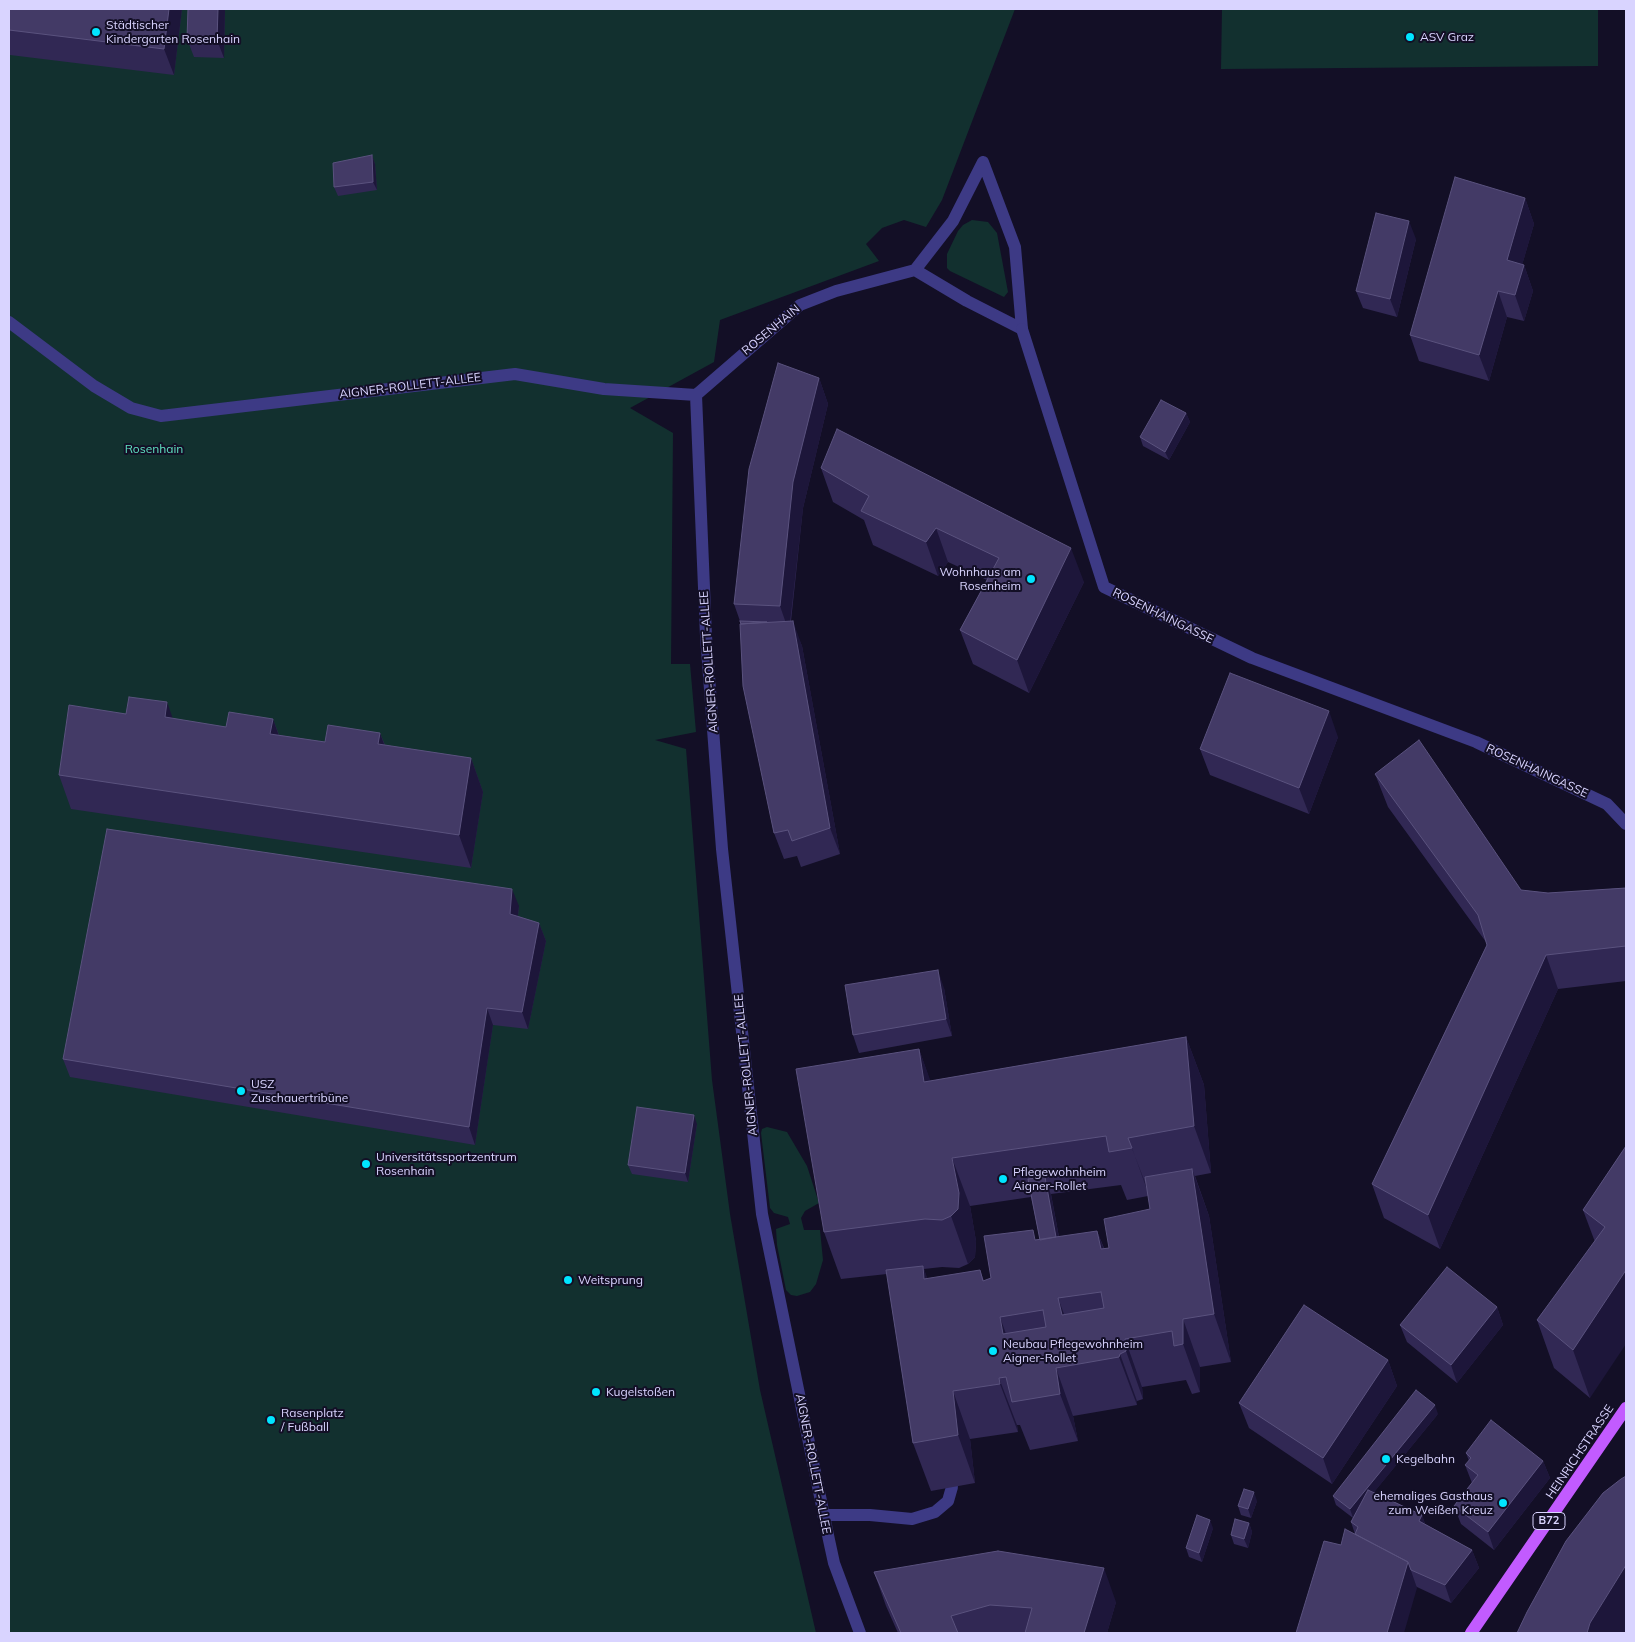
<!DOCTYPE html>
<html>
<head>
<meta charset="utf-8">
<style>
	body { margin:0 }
	#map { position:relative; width:1635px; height:1642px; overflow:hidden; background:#130f26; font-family:Mulish,sans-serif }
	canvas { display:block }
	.frame { position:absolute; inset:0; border:10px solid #d9d4ff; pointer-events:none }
</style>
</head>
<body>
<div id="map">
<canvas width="1635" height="1642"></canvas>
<div class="frame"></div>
</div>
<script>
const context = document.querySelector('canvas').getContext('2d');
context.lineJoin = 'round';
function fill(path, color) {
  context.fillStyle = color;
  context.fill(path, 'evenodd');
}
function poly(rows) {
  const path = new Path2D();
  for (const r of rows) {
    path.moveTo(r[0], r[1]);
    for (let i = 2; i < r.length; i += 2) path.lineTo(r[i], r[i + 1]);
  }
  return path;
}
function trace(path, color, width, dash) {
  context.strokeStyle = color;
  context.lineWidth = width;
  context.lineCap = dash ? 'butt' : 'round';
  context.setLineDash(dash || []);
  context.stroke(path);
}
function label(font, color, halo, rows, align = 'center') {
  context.font = font + ' Mulish,sans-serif';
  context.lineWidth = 4;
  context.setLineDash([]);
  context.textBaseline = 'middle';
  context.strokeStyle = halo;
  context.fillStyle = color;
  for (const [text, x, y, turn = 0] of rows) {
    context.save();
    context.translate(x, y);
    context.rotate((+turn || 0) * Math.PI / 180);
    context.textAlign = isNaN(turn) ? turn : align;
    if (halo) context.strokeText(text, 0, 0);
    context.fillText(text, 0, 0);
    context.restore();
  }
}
const green = poly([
	[9,9,1015,9,942,200,926,227,904,220,882,228,866,244,879,261,720,320,714,362,630,408,673,433,671,664,690,664,696,732,655,740,686,749,712,1080,730,1214,760,1390,816,1633,9,1633],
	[1222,9,1598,9,1598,66,1221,69],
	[972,220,988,222,997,233,1008,292,1004,297,950,271,947,268,947,254,958,231,963,225],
	[767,1127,787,1132,807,1166,819,1203,805,1211,801,1218,804,1230,820,1230,823,1260,816,1284,810,1292,797,1296,791,1295,786,1290,777,1245,776,1229,790,1224,788,1217,774,1213,770,1208,761,1133,762,1129]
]);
const lane = poly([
	[983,162,1015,247,1022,329],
	[915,270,953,221,983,162],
	[9,322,94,386,131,408,161,416,515,374,604,389,696,395],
	[696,395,706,636,722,849,762,1214,829,1540,834,1563,860,1633],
	[696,395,800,305,836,291,915,270,967,301,1022,329],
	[823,1515,870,1515,912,1519,935,1512,948,1501,952,1487]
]);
const street = poly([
	[1022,329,1104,587,1252,658,1476,742,1607,804,1626,824]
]);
const primary = poly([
	[1471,1633,1626,1408]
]);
const wall = poly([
	[9,9,182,9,174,75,10,55,9,51],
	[225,9,224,58,194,57,187,39],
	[372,155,375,164,377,190,338,196,334,187],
	[1525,198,1534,224,1522,265,1524,265,1533,291,1524,321,1507,317,1489,381,1419,361,1410,335],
	[1416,239,1397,317,1363,308,1356,291],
	[819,378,828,404,803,508,791,621,802,646,840,854,801,867,797,856,784,859,774,833,740,621,734,604],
	[1186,413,1190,422,1169,460,1143,446,1140,437],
	[821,468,1084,582,1029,693,973,664,960,630,987,580,948,562,938,576,873,545,864,520,833,502],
	[126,714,173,719,226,727,273,719,279,735,325,742,380,733,385,745,471,758,483,792,471,868,71,809,59,775],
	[1338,737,1309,814,1210,775,1200,749],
	[1375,774,1521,890,1548,893,1626,888,1626,981,1558,989,1440,1249,1384,1218,1372,1184,1487,945,1486,942,1388,807],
	[519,906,518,916,539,923,546,941,528,1029,493,1025,475,1145,70,1077,63,1059],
	[944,988,952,1036,859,1053,853,1035],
	[1186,1037,1204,1085,1211,1173,1195,1176,1209,1216,1231,1362,1200,1367,1200,1392,1192,1394,1186,1380,1142,1387,1143,1399,1137,1401,1137,1405,1073,1416,1078,1441,1030,1450,1020,1425,1017,1425,1018,1432,970,1439,975,1483,931,1491,913,1443,887,1274,841,1279,824,1232,919,1049,930,1081],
	[1121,1185,1127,1200,1148,1196,1150,1209,1109,1248,1104,1248,1097,1231,1059,1237,1051,1194],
	[1031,1197,1040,1240,1036,1240,991,1278,984,1281,980,1270,927,1279,924,1269,942,1267,959,1268,968,1264,975,1257,976,1241,970,1206],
	[697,1124,688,1182,632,1174,628,1165],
	[1626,1146,1590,1398,1554,1368,1537,1320,1595,1242,1583,1210],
	[1497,1307,1503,1325,1457,1383,1407,1342,1400,1325],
	[1388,1360,1397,1386,1332,1484,1249,1428,1239,1403],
	[1438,1414,1374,1492,1422,1515,1425,1524,1472,1550,1479,1568,1451,1603,1417,1587,1341,1545,1355,1534,1351,1522,1353,1518,1336,1505,1333,1496],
	[1466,1453,1543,1461,1550,1478,1494,1550,1461,1524,1454,1506,1472,1483,1465,1465,1469,1461],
	[1257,1501,1251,1518,1241,1515,1238,1506],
	[1249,1523,1252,1532,1248,1548,1234,1544,1231,1535],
	[1213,1528,1202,1562,1189,1557,1186,1548],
	[874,1572,1116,1602,1107,1633,898,1633,886,1606]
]);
const shadedWall = poly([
	[169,9,182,9,174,75,164,49],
	[218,9,225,9,224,58,217,40],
	[372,155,375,164,377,190,373,182],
	[1525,198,1534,224,1516,286,1507,260],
	[1409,221,1416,239,1397,317,1390,299],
	[1524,265,1533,291,1524,321,1515,295],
	[1498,291,1507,317,1489,381,1479,355],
	[819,378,828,404,803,508,789,632,780,606,793,482],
	[1186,413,1190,422,1169,460,1165,452],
	[936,528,948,562,938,576,926,542],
	[1071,548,1084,582,1029,693,1017,660],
	[793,621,802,646,840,854,830,828],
	[167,702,179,736,165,717],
	[1329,711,1338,737,1309,814,1299,788],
	[273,719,285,753,270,734],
	[380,733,392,766,378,744],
	[471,758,483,792,471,868,459,835],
	[512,889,519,906,516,931,510,914],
	[539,923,546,941,528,1029,522,1012],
	[1546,955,1558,989,1440,1249,1428,1215],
	[938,970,944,988,952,1036,946,1019],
	[487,1008,493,1025,475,1145,469,1127],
	[1186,1037,1204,1085,1211,1173,1194,1126],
	[919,1049,936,1096,924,1082],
	[694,1115,697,1124,688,1182,685,1173],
	[1128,1138,1146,1185,1149,1195,1132,1148],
	[952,1158,970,1206,976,1241,975,1257,968,1264,951,1216],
	[1192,1169,1209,1216,1231,1362,1214,1314],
	[1045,1177,1051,1195,1068,1286,1061,1269],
	[1097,1231,1115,1278,1101,1249],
	[923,1266,940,1313,924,1279],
	[1626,1270,1626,1344,1590,1398,1573,1350],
	[1058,1298,1076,1346,1062,1315],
	[1497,1307,1503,1325,1457,1383,1451,1365],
	[1000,1317,1017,1365,1003,1334],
	[1183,1319,1200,1367,1200,1392,1183,1344],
	[1125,1339,1142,1387,1143,1399,1126,1351],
	[1120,1354,1137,1401,1137,1405,1119,1357],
	[1388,1360,1397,1386,1332,1484,1323,1458],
	[1056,1368,1073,1416,1078,1441,1060,1394],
	[999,1378,1017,1425,1018,1432,1000,1384],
	[953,1391,970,1439,975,1483,958,1435],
	[1435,1405,1438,1414,1353,1518,1350,1509],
	[1543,1461,1550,1478,1494,1550,1488,1532],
	[1254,1492,1257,1501,1251,1518,1248,1509],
	[1422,1515,1428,1533,1419,1521],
	[1210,1520,1213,1528,1202,1562,1199,1553],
	[1249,1523,1252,1532,1248,1548,1244,1539],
	[1472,1550,1479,1568,1451,1603,1445,1585],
	[1408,1562,1417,1588,1404,1633,1387,1633],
	[1626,1565,1626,1633,1587,1633,1590,1623],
	[1104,1568,1116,1602,1107,1633,1084,1633]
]);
const building = poly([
	[9,9,169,9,164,49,9,30,9,9],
	[188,9,218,9,217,40,187,39,188,9],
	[372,155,373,182,334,187,333,163,372,155],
	[1455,177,1525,198,1507,260,1524,265,1515,295,1498,291,1479,355,1410,335,1455,177],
	[1376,213,1409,221,1390,299,1356,291,1376,213],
	[778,363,819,378,793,482,780,606,734,604,749,469,778,363],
	[1161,400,1186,413,1165,452,1140,437,1161,400],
	[837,429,1071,548,1017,660,960,630,999,558,936,528,926,542,861,511,869,496,821,468,837,429],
	[740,621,767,622,741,624,740,621],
	[793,621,830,828,792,841,788,830,774,833,743,686,740,624,793,621],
	[1230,673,1329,711,1299,788,1200,749,1230,673],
	[129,697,167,702,165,717,226,727,229,712,273,719,270,734,325,742,328,725,380,733,378,744,471,758,459,835,59,775,69,705,126,714,129,697],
	[1419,740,1521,890,1548,893,1626,888,1626,946,1546,955,1428,1215,1372,1184,1487,945,1478,915,1375,774,1419,740],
	[107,829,512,889,510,914,539,923,522,1012,487,1008,469,1127,63,1059,107,829],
	[938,970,946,1019,853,1035,845,985,938,970],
	[1186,1037,1194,1126,1128,1138,1132,1148,1109,1152,1106,1136,952,1158,959,1193,958,1209,951,1216,942,1220,925,1219,824,1232,796,1069,919,1049,924,1082,1186,1037],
	[637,1107,694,1115,685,1173,628,1165,637,1107],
	[1626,1146,1626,1270,1573,1350,1537,1320,1605,1227,1583,1210,1626,1146],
	[1192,1169,1214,1314,1183,1319,1183,1344,1174,1346,1172,1331,1125,1339,1126,1351,1120,1354,1119,1357,1056,1368,1060,1394,1012,1402,1006,1377,999,1378,1000,1384,953,1391,958,1435,913,1443,886,1270,923,1266,924,1279,980,1270,983,1281,991,1278,984,1236,1033,1230,1035,1240,1097,1231,1101,1249,1109,1248,1104,1219,1150,1209,1145,1177,1192,1169],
	[1101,1292,1104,1308,1062,1315,1058,1298,1101,1292],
	[1043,1310,1046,1327,1003,1334,1000,1317,1043,1310],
	[1045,1177,1056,1237,1040,1240,1028,1179,1045,1177],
	[1447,1267,1497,1307,1451,1365,1400,1325,1447,1267],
	[1304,1305,1388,1360,1323,1458,1239,1403,1304,1305],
	[1416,1390,1435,1405,1350,1509,1333,1496,1416,1390],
	[1491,1420,1543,1461,1488,1532,1454,1506,1478,1475,1465,1465,1471,1458,1466,1453,1491,1420],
	[1626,1476,1626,1565,1590,1623,1587,1633,1517,1633,1527,1612,1566,1541,1603,1493,1621,1479,1626,1476],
	[1244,1489,1254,1492,1248,1509,1238,1506,1244,1489],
	[1368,1490,1422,1515,1419,1521,1472,1550,1445,1585,1411,1570,1408,1562,1355,1534,1358,1527,1351,1522,1368,1490],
	[1197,1515,1210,1520,1199,1553,1186,1548,1197,1515],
	[1235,1519,1249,1523,1244,1539,1231,1535,1235,1519],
	[1345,1529,1408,1562,1387,1633,1296,1633,1324,1541,1341,1545,1345,1529],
	[998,1551,1104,1568,1084,1633,1025,1633,1032,1608,990,1605,951,1616,958,1633,901,1633,874,1572,998,1551]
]);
const markers = [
	[96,32,5,"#00e5ff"],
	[1410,37,5,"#00e5ff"],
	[1031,579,5,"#00e5ff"],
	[241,1091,5,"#00e5ff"],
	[366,1164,5,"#00e5ff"],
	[1003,1179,5,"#00e5ff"],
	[568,1280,5,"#00e5ff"],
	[993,1351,5,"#00e5ff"],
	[596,1392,5,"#00e5ff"],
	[271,1420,5,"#00e5ff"],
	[1386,1459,5,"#00e5ff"],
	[1503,1503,5,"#00e5ff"]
];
const shields = [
	[1549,1521,32]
];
const shieldNames = [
	["B72",1549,1521]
];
const poiNames = [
	["Städtischer",106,25],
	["Kindergarten Rosenhain",106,39],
	["ASV Graz",1420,37],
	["Wohnhaus am",1021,572,"right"],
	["Rosenheim",1021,586,"right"],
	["USZ",251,1084],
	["Zuschauertribüne",251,1098],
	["Universitätssportzentrum",376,1157],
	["Rosenhain",376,1171],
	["Pflegewohnheim",1013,1172],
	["Aigner-Rollet",1013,1186],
	["Weitsprung",578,1280],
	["Neubau Pflegewohnheim",1003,1344],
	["Aigner-Rollet",1003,1358],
	["Kugelstoßen",606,1392],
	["Rasenplatz",281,1413],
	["/ Fußball",281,1427],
	["Kegelbahn",1396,1459],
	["ehemaliges Gasthaus",1493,1496,"right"],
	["zum Weißen Kreuz",1493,1510,"right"]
];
const streetNames = [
	["ROSENHAIN",771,330,-40],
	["AIGNER-ROLLETT-ALLEE",410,386,-7],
	["ROSENHAINGASSE",1163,616,26],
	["AIGNER-ROLLETT-ALLEE",709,662,-94],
	["ROSENHAINGASSE",1537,771,25],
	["AIGNER-ROLLETT-ALLEE",746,1065,-96],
	["HEINRICHSTRASSE",1580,1452,-56],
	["AIGNER-ROLLETT-ALLEE",813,1464,79]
];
const parkNames = [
	["Rosenhain",154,449]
];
fill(green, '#12302f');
trace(lane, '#3d3a85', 12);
trace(street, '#3d3a85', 12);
trace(primary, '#c25bff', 12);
fill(wall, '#312854');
fill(shadedWall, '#1d163a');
fill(building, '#433a66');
trace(building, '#5a527e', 1);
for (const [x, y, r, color] of markers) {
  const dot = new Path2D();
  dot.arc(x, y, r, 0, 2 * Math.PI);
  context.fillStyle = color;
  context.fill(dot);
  trace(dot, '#130f26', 2);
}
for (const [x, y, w] of shields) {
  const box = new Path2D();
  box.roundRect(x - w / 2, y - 8.5, w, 17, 4);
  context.fillStyle = '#130f26';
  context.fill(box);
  trace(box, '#d9d4ff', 1);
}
label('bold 11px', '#d9d4ff', null, shieldNames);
label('12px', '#d9d4ff', '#130f26', poiNames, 'left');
label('12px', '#d9d4ff', '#130f26', streetNames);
label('12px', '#5fe0c0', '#130f26', parkNames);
</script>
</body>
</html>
